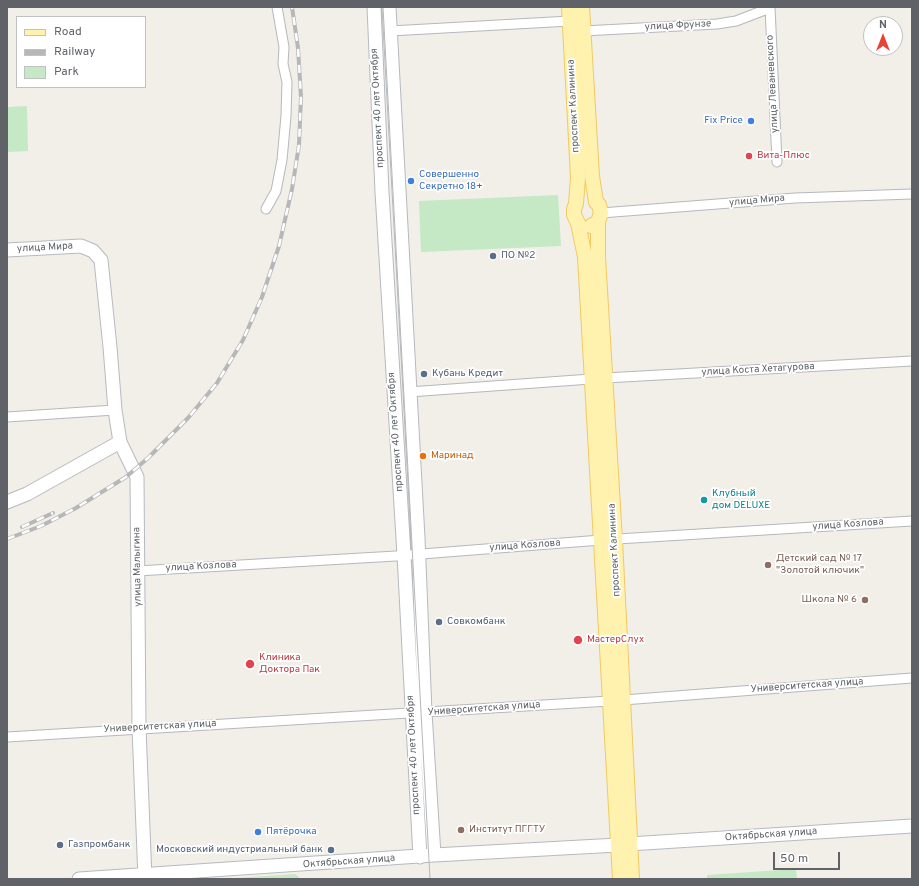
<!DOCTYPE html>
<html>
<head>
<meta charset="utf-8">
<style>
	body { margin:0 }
	#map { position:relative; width:919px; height:886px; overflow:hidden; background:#f1efe8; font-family:Overpass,sans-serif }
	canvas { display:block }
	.frame { position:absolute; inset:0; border:8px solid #5f6368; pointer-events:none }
	.legend { position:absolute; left:16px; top:16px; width:130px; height:72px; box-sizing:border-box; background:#fff; border:1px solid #bfc1c3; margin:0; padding:5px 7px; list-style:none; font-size:12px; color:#5f6368 }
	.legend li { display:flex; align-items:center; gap:8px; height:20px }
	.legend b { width:20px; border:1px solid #bfc1c3 }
	.north { position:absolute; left:863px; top:16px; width:40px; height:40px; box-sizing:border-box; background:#fff; border:1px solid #bfc1c3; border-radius:50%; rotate:0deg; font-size:11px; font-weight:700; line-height:16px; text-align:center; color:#5f6368 }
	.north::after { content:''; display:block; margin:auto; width:14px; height:18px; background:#ea4335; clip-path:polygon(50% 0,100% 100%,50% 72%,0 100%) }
	.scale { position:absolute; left:773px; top:852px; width:67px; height:18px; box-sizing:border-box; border:2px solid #5f6368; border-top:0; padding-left:5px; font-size:12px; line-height:14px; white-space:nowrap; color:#5f6368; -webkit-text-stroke:3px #fff; paint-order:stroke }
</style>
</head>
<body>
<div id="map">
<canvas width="919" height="886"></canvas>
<div class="frame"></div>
<ul class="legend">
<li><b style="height:5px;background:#fff2af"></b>Road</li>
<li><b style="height:5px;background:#b6b7b8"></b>Railway</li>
<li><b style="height:11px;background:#c5e8c5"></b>Park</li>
</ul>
<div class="north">N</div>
<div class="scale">50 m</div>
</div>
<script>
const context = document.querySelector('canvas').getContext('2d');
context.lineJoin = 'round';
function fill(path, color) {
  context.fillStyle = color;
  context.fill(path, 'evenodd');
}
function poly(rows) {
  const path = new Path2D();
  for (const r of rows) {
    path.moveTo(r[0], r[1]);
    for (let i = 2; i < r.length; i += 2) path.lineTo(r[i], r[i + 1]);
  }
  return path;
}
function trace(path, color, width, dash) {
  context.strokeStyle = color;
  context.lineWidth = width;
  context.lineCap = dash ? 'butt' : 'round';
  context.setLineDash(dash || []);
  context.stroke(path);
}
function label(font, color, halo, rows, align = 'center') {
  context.font = font + ' Overpass,sans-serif';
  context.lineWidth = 3.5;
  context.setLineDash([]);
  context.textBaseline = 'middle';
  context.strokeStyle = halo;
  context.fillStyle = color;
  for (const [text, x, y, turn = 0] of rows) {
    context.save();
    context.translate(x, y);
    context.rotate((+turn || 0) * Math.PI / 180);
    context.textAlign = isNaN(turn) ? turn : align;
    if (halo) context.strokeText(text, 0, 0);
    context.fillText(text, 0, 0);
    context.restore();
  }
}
const green = poly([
	[27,106,28,151,7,152,7,107],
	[558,195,561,246,421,252,419,201],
	[796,869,797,879,707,879,707,875],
	[295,874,301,879,222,879]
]);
const street = poly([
	[770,7,777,162],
	[390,31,570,21],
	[583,31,717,24,736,21,770,8],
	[266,209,276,191,282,160,286,116,287,82,283,64,284,47,277,7],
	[601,213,795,198,912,194],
	[605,378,912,361],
	[409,392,591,379],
	[7,417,115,410],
	[137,571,396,556,601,540,912,521],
	[7,737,610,701,912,678]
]);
const secondary = poly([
	[374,7,382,192,404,555,420,857],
	[389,7,418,538,425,713,434,855],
	[7,250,81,246,93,251,101,260,110,347,115,410,120,442,137,477,139,728,145,879],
	[7,502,27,494,120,442],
	[629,844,912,826],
	[79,879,434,855,618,845]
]);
const primary = poly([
	[569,7,578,178,576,204,574,209,574,215,578,223,585,257,620,879],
	[582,7,592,176,596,202,599,205,601,213,598,222,591,226],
	[598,222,598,257,615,540,632,879]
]);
const tram = poly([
	[383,7,430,879]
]);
const rail = poly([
	[22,527,53,513],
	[7,539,41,526,76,508,126,477,148,458,188,418,217,383,243,340,262,297,279,246,292,189,299,145,301,97,298,48,292,7]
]);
const markers = [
	[751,121,4,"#3f7fe0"],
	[749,156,4,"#e0444e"],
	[411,181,4,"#3f7fe0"],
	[493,256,4,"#5c6f8a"],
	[424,374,4,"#5c6f8a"],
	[423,456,4,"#e8710a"],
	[704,500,4,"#0f9aa8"],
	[768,565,4,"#8d6e63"],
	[865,600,4,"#8d6e63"],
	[439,622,4,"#5c6f8a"],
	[578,640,5,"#e0444e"],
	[250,664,5,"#e0444e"],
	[461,830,4,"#8d6e63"],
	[258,832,4,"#3f7fe0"],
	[60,845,4,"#5c6f8a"],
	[331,850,4,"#5c6f8a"]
];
const streetNames = [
	["улица Фрунзе",678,26,-3],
	["улица Леваневского",773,84,-93],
	["проспект Калинина",574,106,-93],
	["проспект 40 лет Октября",378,108,-93],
	["улица Мира",757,201,-5],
	["улица Мира",45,248,-3],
	["улица Коста Хетагурова",758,370,-3],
	["проспект 40 лет Октября",396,432,-94],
	["улица Козлова",848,525,-4],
	["улица Козлова",525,546,-4],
	["проспект Калинина",615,550,-93],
	["улица Малыгина",138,567,-91],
	["улица Козлова",201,567,-3],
	["Университетская улица",807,686,-4],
	["Университетская улица",484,709,-4],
	["Университетская улица",160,727,-3],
	["проспект 40 лет Октября",414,755,-93],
	["Октябрьская улица",771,835,-4],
	["Октябрьская улица",349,862,-4]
];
const shopNames = [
	["Fix Price",743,121,"right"],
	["Совершенно",419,175],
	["Секретно 18+",419,187],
	["Пятёрочка",266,832]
];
const healthNames = [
	["Вита-Плюс",757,156],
	["МастерСлух",587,640],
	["Клиника",259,658],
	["Доктора Пак",259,670]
];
const serviceNames = [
	["ПО №2",501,256],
	["Кубань Кредит",432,374],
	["Совкомбанк",447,622],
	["Газпромбанк",68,845],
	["Московский индустриальный банк",323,850,"right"]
];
const foodNames = [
	["Маринад",431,456]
];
const cultureNames = [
	["Клубный",712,494],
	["дом DELUXE",712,506]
];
const educationNames = [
	["Детский сад № 17",776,559],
	["\"Золотой ключик\"",776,571],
	["Школа № 6",857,600,"right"],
	["Институт ПГГТУ",469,830]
];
fill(green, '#c5e8c5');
trace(street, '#b5b8bc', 11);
trace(secondary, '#b6babf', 15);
trace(primary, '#f2c960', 16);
trace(street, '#fff', 9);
trace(secondary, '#fff', 13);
trace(primary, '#fff2af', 14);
trace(tram, '#b6b7b8', 1);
trace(rail, '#b6b7b8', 4);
trace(rail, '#fff', 2.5, [8]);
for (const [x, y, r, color] of markers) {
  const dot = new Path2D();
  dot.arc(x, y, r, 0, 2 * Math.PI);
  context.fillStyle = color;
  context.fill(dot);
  trace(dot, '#fff', 1.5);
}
label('10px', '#5f6368', '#fff', streetNames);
label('10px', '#366cbe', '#fff', shopNames, 'left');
label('10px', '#be3a42', '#fff', healthNames, 'left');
label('10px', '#4e5e75', '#fff', serviceNames, 'left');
label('10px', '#c56008', '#fff', foodNames, 'left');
label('10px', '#0d838f', '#fff', cultureNames, 'left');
label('10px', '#785e54', '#fff', educationNames, 'left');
</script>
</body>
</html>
